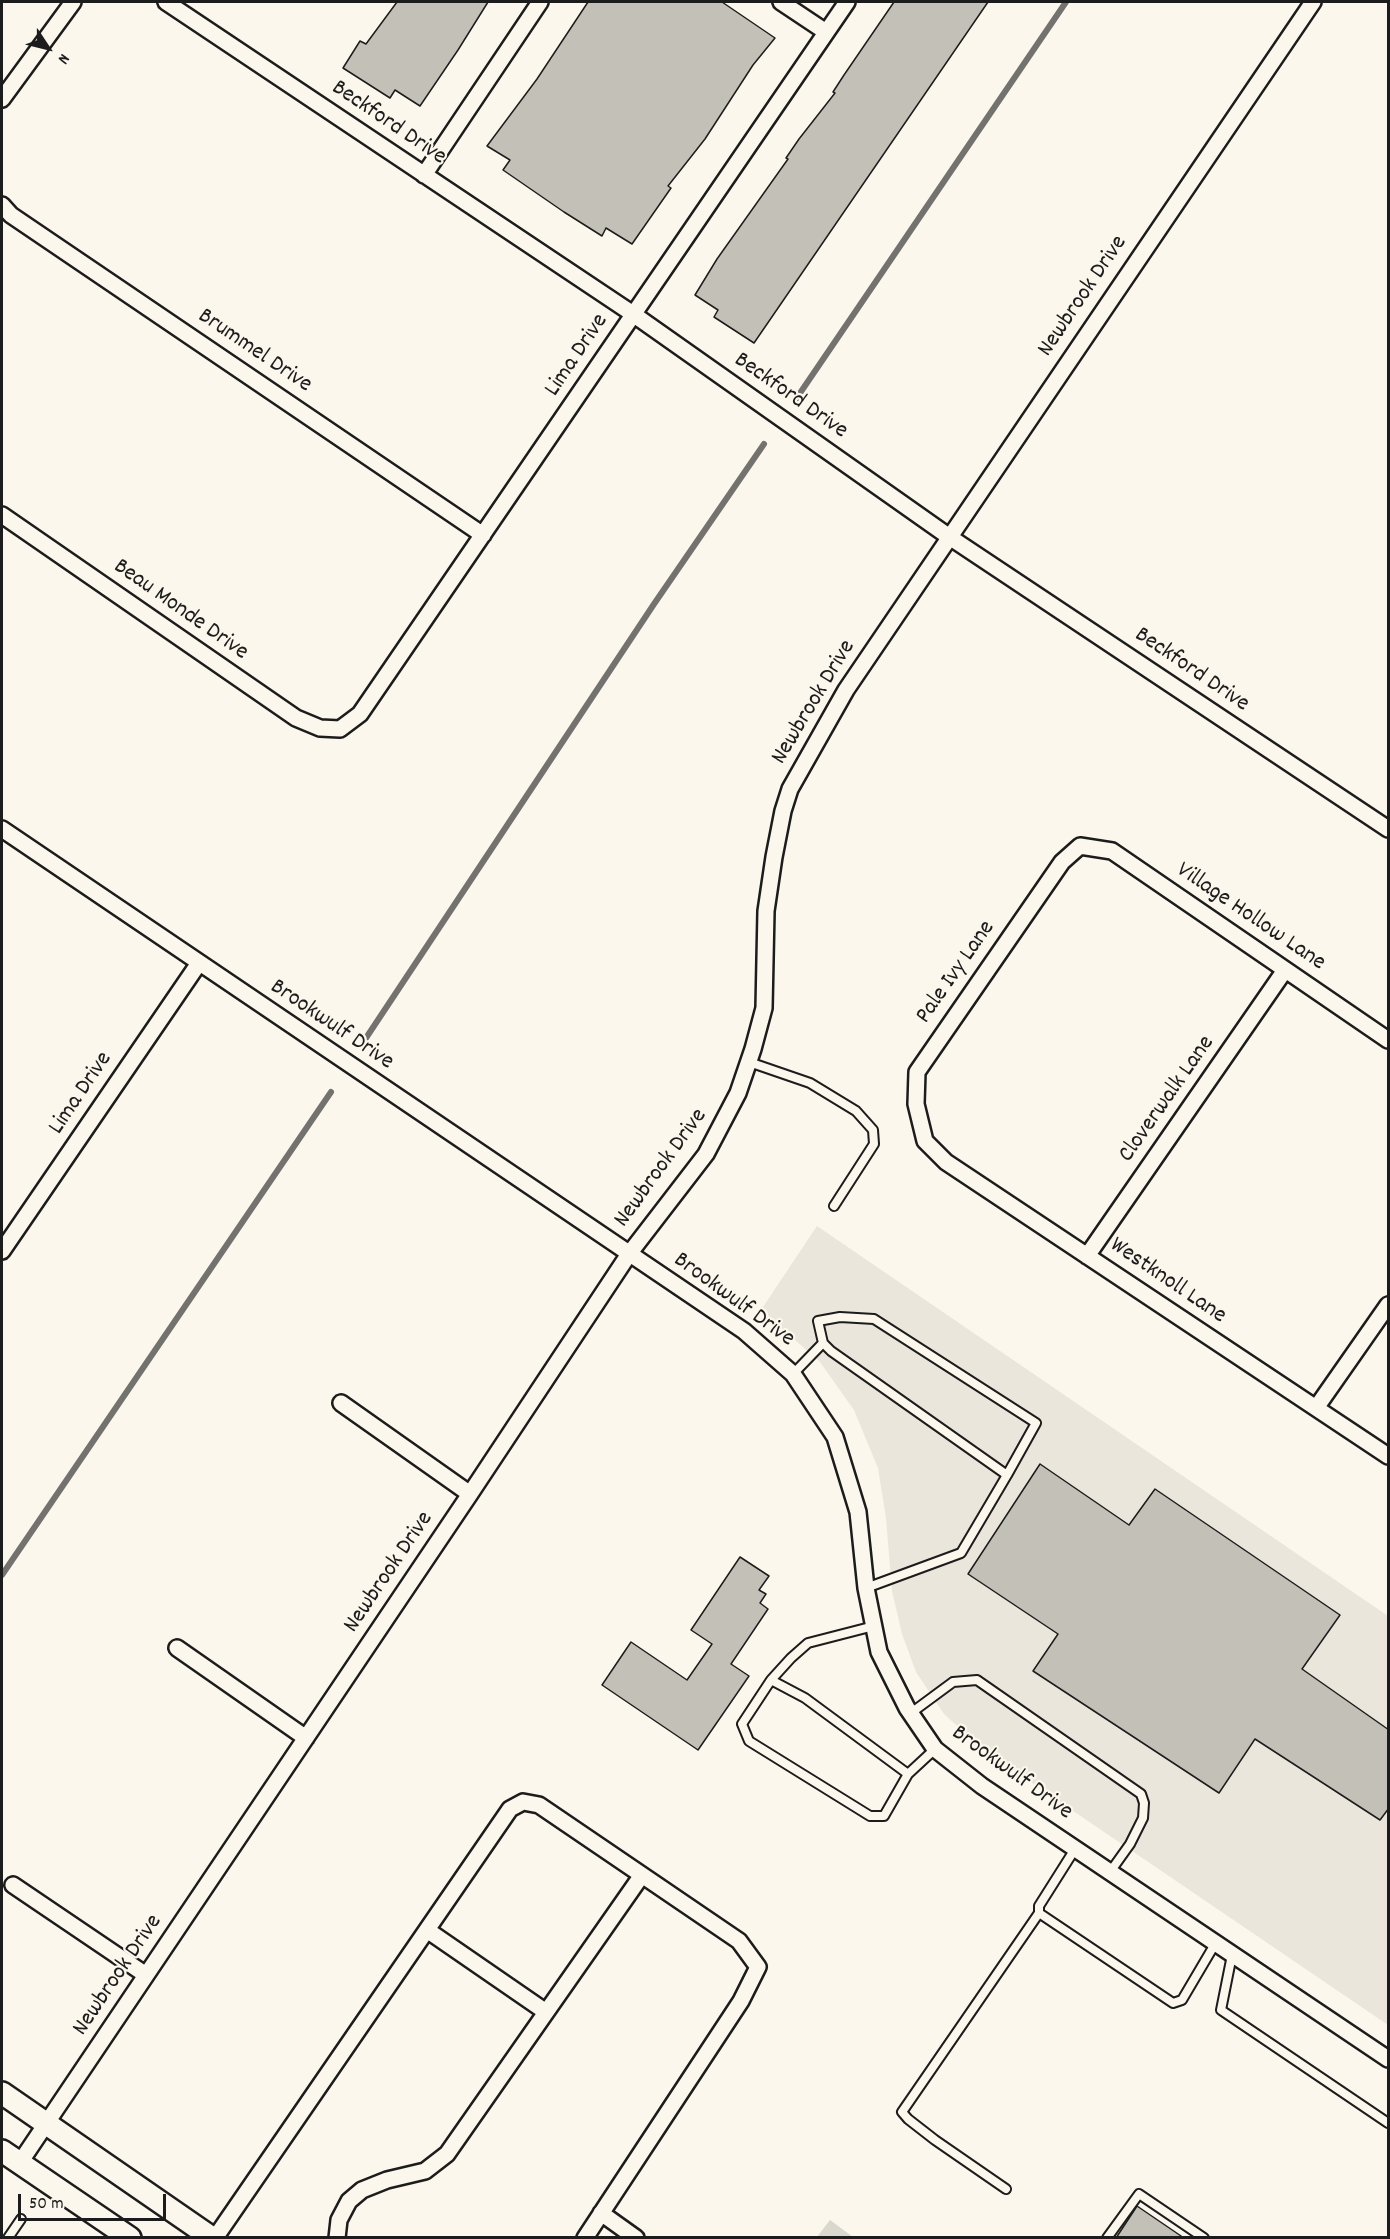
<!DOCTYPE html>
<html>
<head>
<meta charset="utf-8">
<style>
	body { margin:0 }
	#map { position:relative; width:1390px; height:2239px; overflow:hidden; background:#fbf7ec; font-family:Dekko,sans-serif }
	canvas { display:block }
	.frame { position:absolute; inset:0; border:3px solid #1c1c1c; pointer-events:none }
	.north { position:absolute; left:18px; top:18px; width:60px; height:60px; -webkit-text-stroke:4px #fbf7ec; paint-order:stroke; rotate:125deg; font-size:16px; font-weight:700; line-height:24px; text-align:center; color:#1c1c1c }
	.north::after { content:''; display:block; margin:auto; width:21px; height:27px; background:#1c1c1c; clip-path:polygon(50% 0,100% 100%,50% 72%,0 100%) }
	.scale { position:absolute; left:18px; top:2194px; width:148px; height:27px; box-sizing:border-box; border:3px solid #1c1c1c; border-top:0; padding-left:8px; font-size:18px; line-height:21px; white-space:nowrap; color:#1c1c1c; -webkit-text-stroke:4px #fbf7ec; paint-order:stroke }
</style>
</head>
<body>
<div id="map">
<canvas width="1390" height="2239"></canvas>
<div class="frame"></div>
<div class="north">N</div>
<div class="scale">50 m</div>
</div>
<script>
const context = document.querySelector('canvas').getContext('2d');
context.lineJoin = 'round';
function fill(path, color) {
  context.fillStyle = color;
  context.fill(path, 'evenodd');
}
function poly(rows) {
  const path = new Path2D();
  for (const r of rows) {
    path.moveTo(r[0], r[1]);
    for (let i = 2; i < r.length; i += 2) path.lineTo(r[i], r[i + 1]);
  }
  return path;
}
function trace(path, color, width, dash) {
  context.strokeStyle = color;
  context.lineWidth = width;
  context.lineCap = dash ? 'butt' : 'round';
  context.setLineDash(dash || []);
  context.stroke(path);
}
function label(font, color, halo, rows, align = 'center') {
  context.font = font + ' Dekko,sans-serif';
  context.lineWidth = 4.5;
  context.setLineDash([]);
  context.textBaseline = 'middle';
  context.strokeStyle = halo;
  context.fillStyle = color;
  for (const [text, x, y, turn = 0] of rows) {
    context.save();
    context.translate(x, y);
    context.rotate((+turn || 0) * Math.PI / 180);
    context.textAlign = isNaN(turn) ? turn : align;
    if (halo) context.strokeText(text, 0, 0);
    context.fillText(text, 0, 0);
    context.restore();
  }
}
const built = poly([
	[817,1226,1388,1616,1388,2025,985,1751,944,1714,916,1672,902,1634,892,1591,886,1518,878,1468,854,1410,820,1362,761,1310]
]);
const green = poly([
	[830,2220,853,2237,817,2237]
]);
const stream = poly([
	[796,399,1066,2],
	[366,1038,654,604,764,444],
	[2,1575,331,1092]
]);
const building = poly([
	[397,2,488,2,458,50,420,106,395,90,390,98,343,68,360,41,366,44,397,2],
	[588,2,722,2,775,38,753,65,705,139,668,186,671,188,632,244,606,228,602,236,564,212,503,170,510,160,487,146,537,79,588,2],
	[894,2,988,2,754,343,714,317,718,310,695,295,717,259,788,159,786,158,799,139,835,93,833,92,844,75,894,2],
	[1040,1464,1129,1525,1155,1489,1340,1615,1302,1669,1389,1730,1389,1808,1380,1820,1255,1739,1219,1793,1033,1671,1058,1634,968,1574,1040,1464],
	[740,1557,769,1576,759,1590,766,1594,760,1603,768,1609,731,1664,749,1676,698,1750,602,1685,631,1642,687,1680,712,1644,691,1630,740,1557],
	[1137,2206,1184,2238,1116,2238,1137,2206]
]);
const lane = poly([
	[749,1062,810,1083,856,1111,873,1130,874,1144,834,1206],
	[793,1374,823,1343],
	[866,1588,961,1553,1007,1475,1036,1423,874,1319,840,1317,818,1321,823,1343,831,1351,1007,1475],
	[771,1680,805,1698,908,1774,884,1816,870,1816,749,1741,742,1724,771,1680],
	[771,1680,791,1658,808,1643,874,1626],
	[911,1713,953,1682,977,1680,1141,1794,1144,1803,1143,1818,1130,1844,1110,1872],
	[908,1774,935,1749],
	[1075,1849,1039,1906,1039,1913,1173,2003,1182,2000,1215,1944],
	[1232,1955,1221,2010,1388,2123],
	[1006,2189,935,2140,908,2119,902,2112,1039,1913],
	[8,2238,21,2219],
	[1107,2238,1139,2194,1204,2238]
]);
const street = poly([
	[166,2,633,314,948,536,1388,829],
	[781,2,826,32],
	[2,99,73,2],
	[424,175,540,2],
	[2,205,11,215,483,535],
	[2,515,296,718,320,728,340,729,360,714,847,2],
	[2,829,744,1331,793,1374,835,1437,858,1512,866,1588,879,1652,907,1708,935,1749,982,1786,1388,2059],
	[1388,1040,1112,851,1080,846,1062,862,917,1072,916,1104,925,1141,946,1162,1388,1456],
	[2,1251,199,963],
	[1087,1256,1285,970],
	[341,1403,470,1494],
	[1316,1408,1388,1305],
	[177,1648,306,1738],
	[13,1885,146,1975],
	[427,1930,546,2012],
	[19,2164,470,1494,629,1254,706,1154,738,1093,753,1049,764,1008,766,911,774,857,783,811,790,789,846,690,1313,2],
	[601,2213,636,2238],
	[215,2238,510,1809,523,1802,539,1805,642,1875],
	[337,2238,339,2220,349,2201,362,2190,387,2180,425,2171,447,2154,642,1875,739,1941,758,1967,741,2001,585,2238]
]);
const secondary = poly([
	[2,2093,212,2238],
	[2,2151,130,2238]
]);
const streetNames = [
	["Beckford Drive",388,124,34],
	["Newbrook Drive",1084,297,-56],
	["Brummel Drive",254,352,34],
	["Lima Drive",578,356,-56],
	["Beckford Drive",790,397,35],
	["Beau Monde Drive",180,611,35],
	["Beckford Drive",1191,671,34],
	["Newbrook Drive",815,703,-59],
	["Village Hollow Lane",1250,918,34],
	["Pale Ivy Lane",957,973,-55],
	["Brookwulf Drive",331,1026,34],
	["Lima Drive",82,1094,-56],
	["Cloverwalk Lane",1168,1100,-55],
	["Newbrook Drive",662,1169,-54],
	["Westknoll Lane",1167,1282,34],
	["Brookwulf Drive",733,1301,36],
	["Newbrook Drive",390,1573,-56],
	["Brookwulf Drive",1011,1774,36],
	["Newbrook Drive",119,1976,-56]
];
fill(built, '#eae6dc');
fill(green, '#dad7ce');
trace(stream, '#74726e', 6);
fill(building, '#c3c0b8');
trace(building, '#1c1c1c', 1.5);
trace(lane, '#1c1c1c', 12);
trace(street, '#1c1c1c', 20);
trace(secondary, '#1c1c1c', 26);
trace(lane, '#fbf7ec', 8);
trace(street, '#fbf7ec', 15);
trace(secondary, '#fbf7ec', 21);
label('24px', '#1c1c1c', '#fbf7ec', streetNames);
</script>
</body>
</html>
